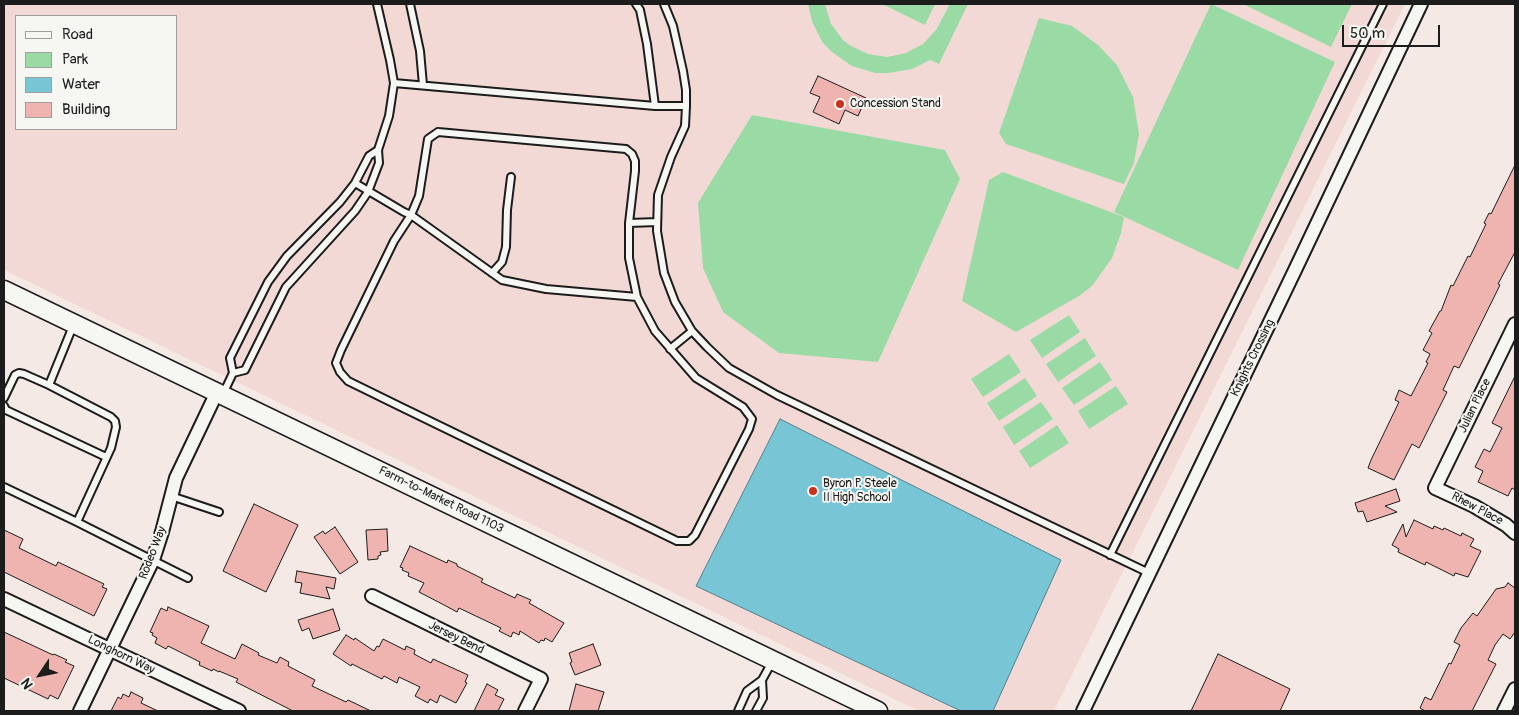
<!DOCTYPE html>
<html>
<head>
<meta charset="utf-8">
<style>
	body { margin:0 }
	#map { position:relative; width:1519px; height:715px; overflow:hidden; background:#f5e9e5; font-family:Pangolin,sans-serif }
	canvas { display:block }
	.frame { position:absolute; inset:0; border:5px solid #1c1c1c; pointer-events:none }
	.legend { position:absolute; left:15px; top:15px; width:162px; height:115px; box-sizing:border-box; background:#f6f6f2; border:1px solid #9f9f9c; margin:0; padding:6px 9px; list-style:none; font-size:15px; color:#1c1c1c }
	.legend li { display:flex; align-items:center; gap:10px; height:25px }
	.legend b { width:25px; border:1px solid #9f9f9c }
	.north { position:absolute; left:15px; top:650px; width:50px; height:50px; -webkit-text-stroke:4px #f6f6f2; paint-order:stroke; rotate:236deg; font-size:14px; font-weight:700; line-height:20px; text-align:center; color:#1c1c1c }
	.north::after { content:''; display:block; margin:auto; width:18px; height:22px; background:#1c1c1c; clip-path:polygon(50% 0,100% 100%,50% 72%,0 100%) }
	.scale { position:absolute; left:1342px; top:25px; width:98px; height:22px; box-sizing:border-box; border:2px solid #1c1c1c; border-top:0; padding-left:6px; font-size:15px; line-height:18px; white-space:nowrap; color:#1c1c1c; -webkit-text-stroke:4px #f6f6f2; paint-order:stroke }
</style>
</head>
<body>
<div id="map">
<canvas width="1519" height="715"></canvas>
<div class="frame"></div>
<ul class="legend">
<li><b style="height:6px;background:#f6f6f2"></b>Road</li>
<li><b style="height:14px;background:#9adba5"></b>Park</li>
<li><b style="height:14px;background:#78c5d6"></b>Water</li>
<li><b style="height:14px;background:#efb4b0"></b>Building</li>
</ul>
<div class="north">N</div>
<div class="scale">50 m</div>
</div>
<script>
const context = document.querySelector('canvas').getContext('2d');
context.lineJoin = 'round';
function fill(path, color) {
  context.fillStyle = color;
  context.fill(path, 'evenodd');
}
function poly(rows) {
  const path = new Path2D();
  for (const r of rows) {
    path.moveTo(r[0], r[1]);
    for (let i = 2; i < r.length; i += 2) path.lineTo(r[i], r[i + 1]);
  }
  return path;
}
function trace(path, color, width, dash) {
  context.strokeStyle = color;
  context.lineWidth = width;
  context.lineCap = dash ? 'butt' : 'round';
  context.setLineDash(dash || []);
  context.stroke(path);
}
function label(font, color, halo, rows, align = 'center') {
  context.font = font + ' Pangolin,sans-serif';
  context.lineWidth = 4;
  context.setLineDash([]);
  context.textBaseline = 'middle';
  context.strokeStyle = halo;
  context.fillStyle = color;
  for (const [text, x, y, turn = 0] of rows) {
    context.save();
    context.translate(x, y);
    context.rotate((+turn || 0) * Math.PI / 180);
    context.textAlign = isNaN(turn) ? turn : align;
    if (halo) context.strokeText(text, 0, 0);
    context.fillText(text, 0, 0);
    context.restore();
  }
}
const built = poly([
	[4,4,1405,4,1054,711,919,711,4,270],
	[16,16,176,16,176,129,16,129]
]);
const green = poly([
	[808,4,825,4,831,24,843,40,851,46,868,54,887,57,906,53,923,44,936,30,950,4,968,4,939,64,930,60,912,69,888,73,875,73,852,66,832,52,823,43,817,32,812,21],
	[882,4,935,4,925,25],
	[1211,4,1335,62,1238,270,1114,212],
	[1243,4,1352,4,1331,47],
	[1039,18,1072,26,1098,45,1117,65,1133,97,1139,134,1134,163,1124,184,1006,144,999,133],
	[752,115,945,150,960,179,878,362,779,353,723,312,703,268,698,203],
	[1003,172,1124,217,1121,233,1112,258,1092,286,1079,296,1016,332,962,301,989,180],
	[1069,315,1080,332,1042,358,1030,340],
	[1085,338,1096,356,1058,382,1046,364],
	[1009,354,1021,372,983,397,971,379],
	[1100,362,1112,380,1074,405,1062,388],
	[1025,378,1037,396,999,421,987,403],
	[1116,386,1128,404,1089,429,1078,411],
	[1041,402,1053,419,1014,445,1003,427],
	[1057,425,1069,443,1030,468,1019,451]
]);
const water = poly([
	[780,419,1061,560,993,711,961,711,696,586,780,419]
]);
const building = poly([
	[818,76,866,98,858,116,845,110,839,124,813,112,820,97,810,93,818,76],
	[1515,165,1515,252,1498,284,1500,285,1459,368,1454,366,1443,390,1447,392,1419,448,1412,444,1394,480,1368,468,1371,460,1399,402,1395,400,1399,390,1411,396,1428,363,1426,362,1430,354,1423,350,1432,333,1429,331,1440,311,1441,311,1451,285,1453,286,1468,256,1470,257,1486,224,1484,223,1489,213,1491,214,1515,165],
	[1515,376,1515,490,1512,488,1508,496,1478,482,1483,471,1475,467,1484,449,1490,452,1502,428,1492,423,1515,376],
	[1396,489,1400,501,1385,506,1397,512,1367,522,1363,511,1358,512,1355,503,1396,489],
	[254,504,298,525,266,592,223,571,254,504],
	[1414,520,1433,529,1434,526,1443,530,1444,528,1461,536,1462,533,1474,539,1470,546,1481,551,1468,577,1455,573,1454,576,1426,562,1425,565,1398,552,1399,549,1392,545,1403,524,1406,537,1414,520],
	[335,527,358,562,340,574,314,537,323,531,325,534,335,527],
	[387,529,388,551,380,552,381,555,378,556,378,559,368,560,366,530,387,529],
	[4,530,23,539,19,548,56,566,58,562,104,584,102,587,107,589,94,616,4,572,4,530],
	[410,546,447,563,448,560,457,564,457,566,483,579,481,582,515,598,517,594,531,600,529,603,564,623,552,642,545,638,544,641,541,640,539,643,520,631,519,635,513,632,511,637,499,631,501,628,459,608,457,612,446,606,419,592,424,583,408,576,409,573,402,570,403,568,400,567,410,546],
	[297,571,336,578,334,589,326,587,330,599,300,593,302,583,295,582,297,571],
	[1508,583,1515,588,1515,632,1510,639,1503,634,1495,645,1488,660,1496,664,1472,711,1425,711,1420,708,1425,697,1431,700,1449,663,1451,664,1460,645,1454,642,1461,628,1473,613,1477,616,1496,589,1505,587,1508,583],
	[168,607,209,626,201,643,235,659,242,644,259,653,258,655,277,663,280,657,289,662,288,666,315,680,312,686,346,702,348,700,371,711,293,711,236,682,238,679,219,671,219,672,213,669,212,671,199,665,200,662,168,646,166,649,155,643,157,638,152,635,153,633,150,632,161,608,167,611,168,607],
	[333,609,340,630,313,639,309,628,302,631,298,620,333,609],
	[4,632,53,655,54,654,67,660,65,662,74,666,58,699,50,695,48,699,4,678,4,632],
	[346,635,354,640,355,638,374,651,377,646,379,647,383,639,405,650,406,646,415,650,414,654,431,663,433,659,468,675,465,682,467,683,456,703,440,695,437,703,430,699,428,703,415,696,420,687,399,677,397,683,384,676,382,679,352,664,351,666,333,654,346,635],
	[593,644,601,665,575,675,570,663,572,662,569,653,593,644],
	[1218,654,1290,689,1280,711,1191,711,1218,654],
	[487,684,498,690,495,695,504,699,498,711,474,711,487,684],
	[576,684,604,692,598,711,569,711,576,684],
	[131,692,143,698,141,703,158,711,111,711,118,697,121,699,123,694,129,697,131,692]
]);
const lane = poly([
	[410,4,420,51,423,85],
	[636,4,640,10,647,44,655,106],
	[664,4,673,26,683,71,686,90,686,106],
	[394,83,655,106,686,106,685,126,671,157,658,195,657,231,664,273,675,302,692,331,707,347,729,368,777,395,1149,573],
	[438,132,626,149,632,154,635,161,635,171,629,223,629,258,637,297,655,331,696,378,743,407,752,419,749,429,695,535,689,541,677,541,399,406,348,381,340,372,336,363,341,350,394,241,411,215,419,196,428,139,438,132],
	[355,183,404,212,411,215,502,280,546,289,637,297],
	[629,223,657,222],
	[492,273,502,262,506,247,507,210,511,177],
	[73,326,49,385,111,417,115,421,116,427,111,448,77,522,188,578],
	[670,349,692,331],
	[233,373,245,370,286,287,355,211,368,192,379,163,378,150,389,116,394,83,390,60,377,4],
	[223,394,233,373,230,358,268,282,287,256,340,202,355,183,369,156,378,150],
	[4,398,15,375,19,373,24,374,49,385],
	[4,406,6,410,106,457],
	[4,487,77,522],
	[171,496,219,512],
	[1110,555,1383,4],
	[738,711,747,691,762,680,772,662],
	[756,711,763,698,762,680]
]);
const street = poly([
	[1515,324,1435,488,1474,506,1506,525,1515,533],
	[372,596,541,679,525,711],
	[4,599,239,711],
	[80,711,153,560,162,532,176,478,217,392],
	[1083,711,1296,268,1421,4],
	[1504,711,1515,689]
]);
const secondary = poly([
	[4,290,878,711]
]);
const markers = [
	[840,104,5,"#c8321e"],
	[813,491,5,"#c8321e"]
];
const poiNames = [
	["Concession Stand",850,104],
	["Byron P. Steele",823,484],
	["II High School",823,498]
];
const streetNames = [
	["Knights Crossing",1253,358,-64],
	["Julian Place",1475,406,-64],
	["Farm-to-Market Road 1103",441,500,26],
	["Rhew Place",1477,509,28],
	["Rodeo Way",153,553,-69],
	["Jersey Bend",456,638,26],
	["Longhorn Way",121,655,26]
];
fill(built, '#f3d9d5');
fill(green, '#9adba5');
fill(water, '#78c5d6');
trace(water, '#53818c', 1);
fill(building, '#efb4b0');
trace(building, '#1c1c1c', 1);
trace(lane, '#1c1c1c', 10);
trace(street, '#1c1c1c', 16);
trace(secondary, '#1c1c1c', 21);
trace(lane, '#f6f6f2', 6);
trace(street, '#f6f6f2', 12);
trace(secondary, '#f6f6f2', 18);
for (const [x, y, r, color] of markers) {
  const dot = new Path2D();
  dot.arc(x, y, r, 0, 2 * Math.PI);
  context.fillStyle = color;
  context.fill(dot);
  trace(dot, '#f6f6f2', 2);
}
label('12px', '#1c1c1c', '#f6f6f2', poiNames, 'left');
label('12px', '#1c1c1c', '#f6f6f2', streetNames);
</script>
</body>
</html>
